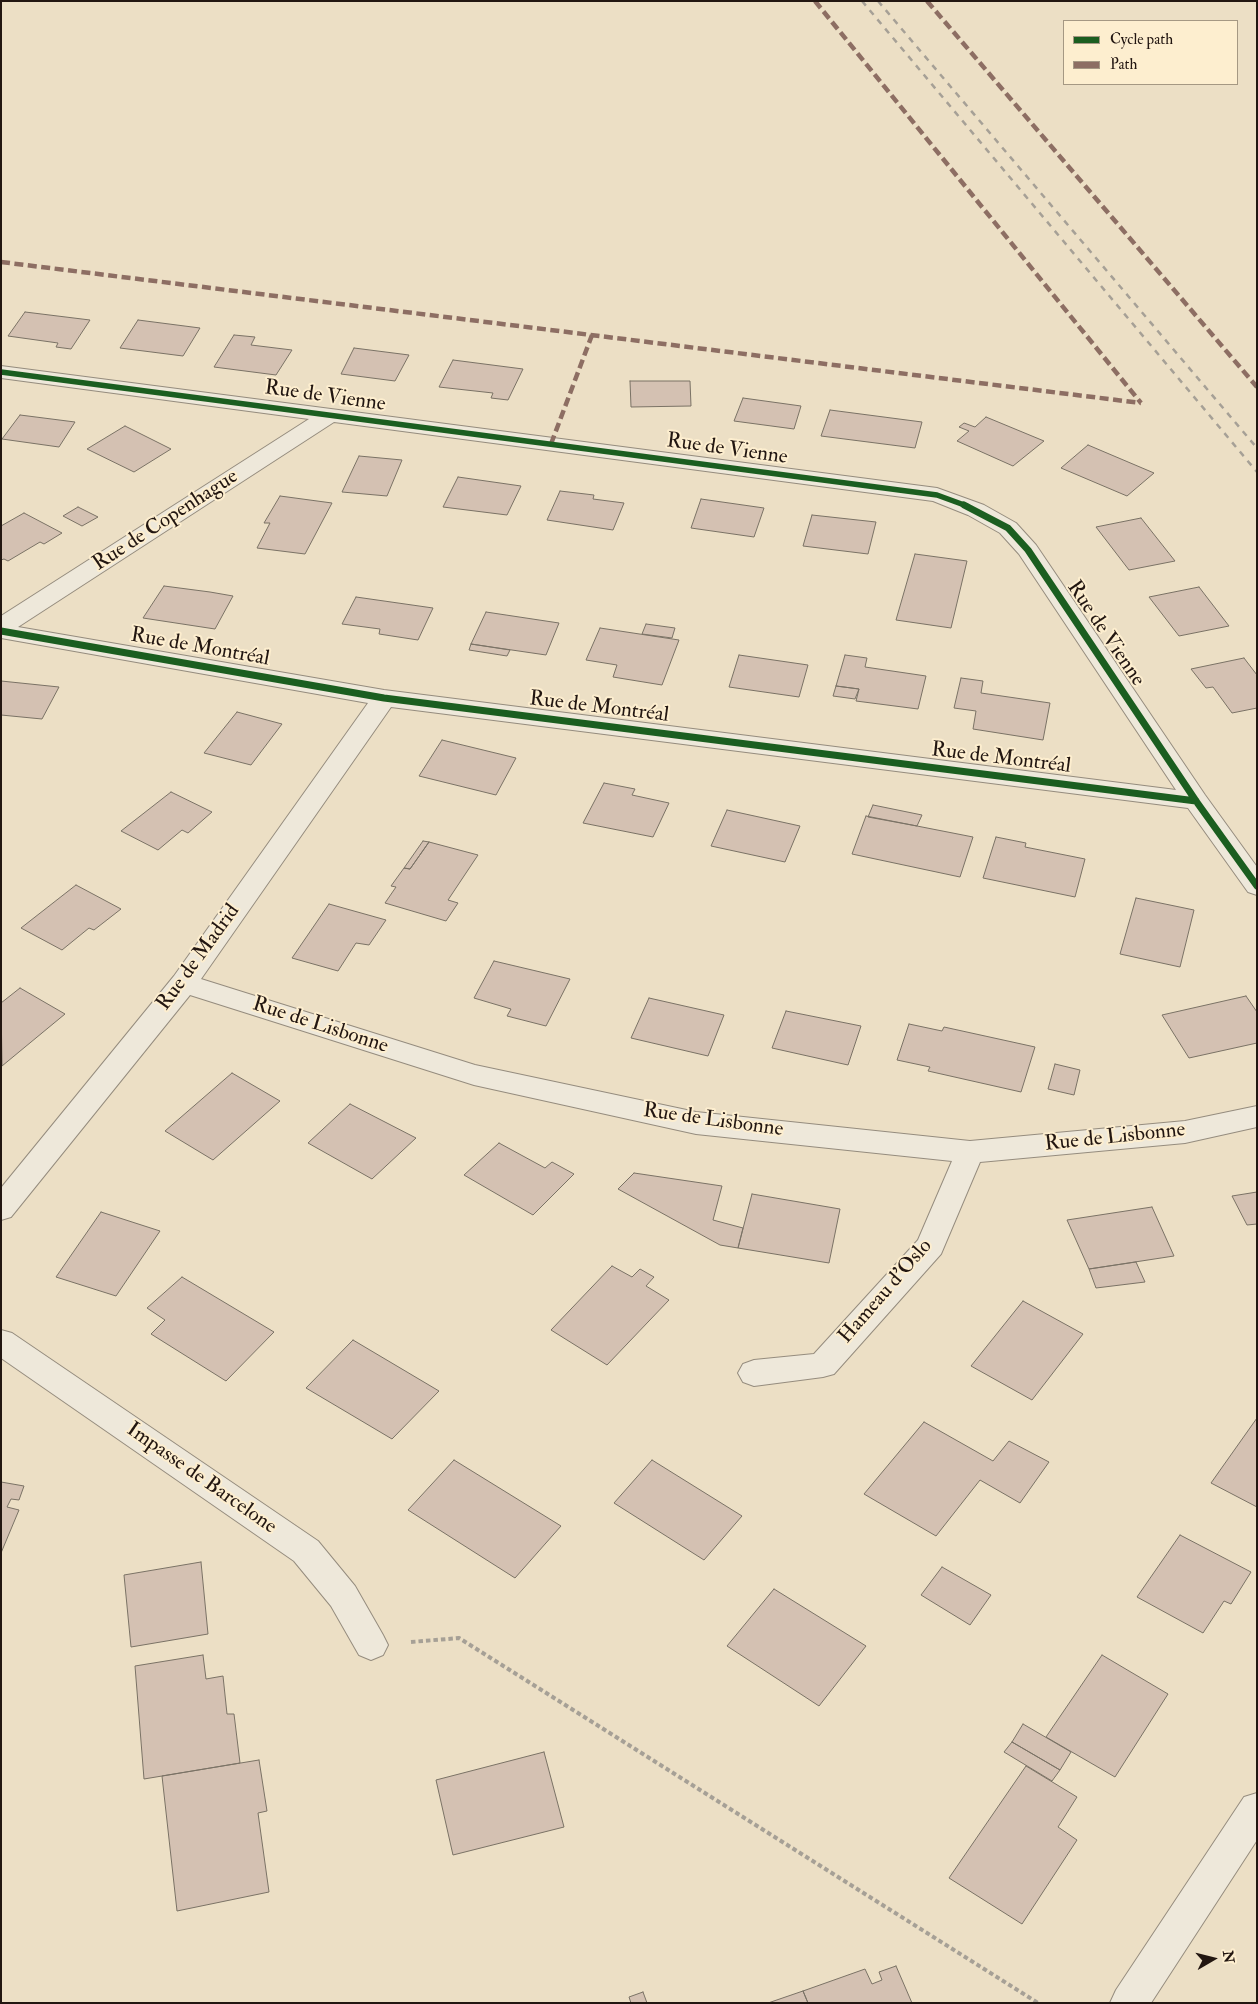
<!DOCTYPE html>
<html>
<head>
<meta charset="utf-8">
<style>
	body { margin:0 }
	#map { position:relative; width:1258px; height:2004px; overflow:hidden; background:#ecdfc5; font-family:"IM FELL Double Pica",serif }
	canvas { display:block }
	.frame { position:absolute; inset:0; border:2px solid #221611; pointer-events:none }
	.legend { position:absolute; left:1063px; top:20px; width:175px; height:65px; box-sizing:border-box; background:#fdeecf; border:1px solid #a59883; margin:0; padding:6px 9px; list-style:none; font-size:15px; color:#221611 }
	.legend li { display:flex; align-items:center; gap:10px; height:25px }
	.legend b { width:25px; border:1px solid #a59883 }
	.north { position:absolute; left:1188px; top:1934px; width:50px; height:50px; -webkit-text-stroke:4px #fdeecf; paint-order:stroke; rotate:82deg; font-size:14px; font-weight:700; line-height:20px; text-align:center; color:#221611 }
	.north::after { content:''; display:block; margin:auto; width:18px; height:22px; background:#221611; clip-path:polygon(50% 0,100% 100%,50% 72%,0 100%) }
</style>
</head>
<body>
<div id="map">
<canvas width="1258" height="2004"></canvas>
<div class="frame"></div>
<ul class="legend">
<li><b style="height:6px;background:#1b5e20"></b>Cycle path</li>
<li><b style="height:6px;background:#8d6e63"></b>Path</li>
</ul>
<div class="north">N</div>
</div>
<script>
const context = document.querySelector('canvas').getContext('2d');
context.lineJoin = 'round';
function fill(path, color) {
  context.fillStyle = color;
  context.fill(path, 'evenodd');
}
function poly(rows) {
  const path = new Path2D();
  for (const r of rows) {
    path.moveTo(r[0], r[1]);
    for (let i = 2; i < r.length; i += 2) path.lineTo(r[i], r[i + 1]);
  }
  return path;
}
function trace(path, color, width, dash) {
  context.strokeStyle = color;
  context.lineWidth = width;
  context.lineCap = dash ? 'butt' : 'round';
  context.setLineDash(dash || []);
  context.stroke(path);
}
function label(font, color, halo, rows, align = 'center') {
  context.font = font + ' "IM FELL Double Pica",serif';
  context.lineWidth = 4;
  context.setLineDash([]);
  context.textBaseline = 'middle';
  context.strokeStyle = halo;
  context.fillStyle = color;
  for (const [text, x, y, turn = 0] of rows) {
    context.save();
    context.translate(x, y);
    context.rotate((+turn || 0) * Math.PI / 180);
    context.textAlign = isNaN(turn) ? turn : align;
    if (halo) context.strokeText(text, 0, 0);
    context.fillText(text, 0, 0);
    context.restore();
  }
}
const building = poly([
	[25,312,90,320,71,349,56,347,58,343,8,336,25,312],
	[138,320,200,328,183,356,120,348,138,320],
	[234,335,255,337,251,345,292,350,276,375,214,367,234,335],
	[354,348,409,355,395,381,341,374,354,348],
	[453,360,523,369,508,400,491,398,493,393,439,387,453,360],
	[630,381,690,381,691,406,631,407,630,381],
	[743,398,801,406,794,429,734,421,743,398],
	[830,410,922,422,915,448,821,436,830,410],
	[20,415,75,422,59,447,2,439,20,415],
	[986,417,1044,441,1013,466,957,441,969,431,959,427,964,423,975,427,986,417],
	[125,426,171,449,134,472,87,449,125,426],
	[1088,445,1154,473,1127,496,1061,468,1088,445],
	[359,456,402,460,387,496,342,492,359,456],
	[458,477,521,486,507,515,443,507,458,477],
	[560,491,594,495,593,499,624,503,613,530,547,520,560,491],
	[280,496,332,503,305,554,257,548,270,523,264,523,280,496],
	[701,499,764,508,754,537,691,528,701,499],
	[78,507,98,517,82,526,63,516,78,507],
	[24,513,62,533,44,544,40,542,8,561,4,559,1,560,1,526,24,513],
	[812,515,876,522,868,554,803,546,812,515],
	[1141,518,1175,561,1129,570,1096,527,1141,518],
	[915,554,967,561,951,628,896,620,915,554],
	[164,586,210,592,233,596,215,629,143,618,164,586],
	[1199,587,1229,626,1179,636,1149,597,1199,587],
	[356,597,433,608,418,640,379,634,380,629,342,624,356,597],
	[486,612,559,623,546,655,471,644,486,612],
	[646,624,675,628,672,638,642,634,646,624],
	[600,628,679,640,662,685,613,677,617,665,586,660,600,628],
	[471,644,510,650,507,656,469,650,471,644],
	[739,655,808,665,799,697,729,687,739,655],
	[845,655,867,658,865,667,926,676,918,709,856,701,859,689,836,686,845,655],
	[1244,658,1257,675,1257,708,1232,713,1213,687,1206,688,1191,669,1244,658],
	[961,678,983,681,981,693,1050,703,1043,740,973,729,976,711,954,708,961,678],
	[1,681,59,687,42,719,1,715,1,681],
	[836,686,859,689,855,699,833,696,836,686],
	[237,712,282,724,251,765,204,753,237,712],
	[442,740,516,758,496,795,419,776,442,740],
	[604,783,635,789,632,795,669,803,653,837,583,823,604,783],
	[171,792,212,812,188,833,182,830,158,850,121,831,171,792],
	[873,805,922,815,917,826,868,817,873,805],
	[727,810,800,826,785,862,711,846,727,810],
	[866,816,973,837,960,877,852,854,866,816],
	[996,837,1026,843,1025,847,1085,859,1075,897,983,878,996,837],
	[423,841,429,842,410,869,404,868,423,841],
	[429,842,478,855,448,900,458,903,446,921,385,903,396,887,391,886,404,868,410,869,429,842],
	[76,885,121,909,94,930,89,928,62,950,21,928,76,885],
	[1136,898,1194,910,1180,967,1120,954,1136,898],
	[329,904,386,920,369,945,356,943,338,971,292,958,329,904],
	[494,961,570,979,546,1026,507,1016,511,1009,474,998,494,961],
	[20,988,65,1014,2,1066,1,1003,20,988],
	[1246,996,1257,1012,1257,1043,1189,1058,1162,1015,1246,996],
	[649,998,724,1015,708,1056,631,1038,649,998],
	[786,1011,861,1026,848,1065,772,1048,786,1011],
	[909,1024,942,1031,944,1027,1035,1047,1021,1092,928,1071,930,1067,897,1060,909,1024],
	[1055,1064,1080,1070,1074,1095,1048,1089,1055,1064],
	[232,1073,280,1101,213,1160,165,1131,232,1073],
	[350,1104,416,1138,372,1179,308,1143,350,1104],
	[499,1143,545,1168,552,1162,574,1174,533,1215,464,1175,499,1143],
	[634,1173,722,1186,713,1220,743,1228,738,1248,720,1245,618,1189,634,1173],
	[1257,1192,1257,1224,1247,1225,1232,1196,1257,1192],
	[752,1194,840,1209,829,1263,738,1248,752,1194],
	[1152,1207,1174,1256,1089,1269,1067,1220,1152,1207],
	[101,1212,160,1231,116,1296,56,1277,101,1212],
	[1136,1262,1145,1282,1096,1288,1089,1269,1136,1262],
	[612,1266,632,1277,640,1269,654,1277,646,1286,669,1300,607,1365,551,1330,612,1266],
	[182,1277,274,1332,226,1381,151,1334,165,1320,147,1308,182,1277],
	[1023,1301,1083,1334,1032,1400,971,1366,1023,1301],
	[353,1340,439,1391,392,1439,306,1388,353,1340],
	[1257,1418,1257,1507,1211,1483,1257,1418],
	[924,1422,993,1461,1009,1441,1049,1462,1020,1503,980,1480,936,1536,864,1494,924,1422],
	[454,1460,561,1526,515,1578,408,1510,454,1460],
	[652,1460,742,1516,704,1560,614,1503,652,1460],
	[1,1482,24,1486,19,1500,11,1499,7,1507,19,1510,1,1553,1,1482],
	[1180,1535,1251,1572,1231,1604,1224,1601,1203,1633,1137,1597,1180,1535],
	[201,1562,208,1634,131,1647,124,1575,201,1562],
	[942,1567,991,1595,970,1625,921,1595,942,1567],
	[774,1589,866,1646,819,1706,727,1646,774,1589],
	[203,1655,206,1679,223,1676,227,1714,234,1714,240,1763,144,1779,135,1666,203,1655],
	[1102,1655,1168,1694,1115,1777,1046,1737,1102,1655],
	[1023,1724,1071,1752,1060,1770,1012,1742,1023,1724],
	[1012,1742,1060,1770,1052,1781,1004,1752,1012,1742],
	[544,1752,564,1827,453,1855,436,1780,544,1752],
	[259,1760,267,1811,258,1813,269,1892,177,1911,162,1776,259,1760],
	[1026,1766,1077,1797,1058,1827,1077,1840,1022,1924,949,1878,1026,1766],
	[896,1966,912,2003,808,2003,803,1991,865,1969,872,1984,882,1980,879,1972,896,1966],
	[803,1991,808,2003,768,2003,803,1991],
	[643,1992,647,2003,631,2003,629,1997,643,1992]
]);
const path = poly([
	[411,1642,459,1638,1038,2003]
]);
const minor = poly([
	[1,366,937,488,984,505,1016,523,1036,545,1205,795,1257,867,1257,895,1248,892,1188,808,391,707,201,979,475,1065,696,1112,970,1141,1185,1121,1257,1106,1257,1127,1185,1143,980,1162,941,1254,834,1374,823,1377,754,1386,743,1382,738,1373,743,1364,754,1360,814,1354,918,1240,952,1161,696,1134,474,1085,190,995,11,1217,1,1220,1,1188,174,976,368,703,1,638,1,616,309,419,1,378,1,366],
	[334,422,933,501,968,515,1000,533,1019,554,1176,790,384,690,18,627,334,422],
	[1,1330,12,1333,318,1541,355,1586,383,1635,388,1645,383,1655,371,1660,359,1655,331,1606,294,1561,1,1358,1,1330],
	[1257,1793,1257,1840,1151,2003,1110,2003,1116,1990,1244,1797,1257,1793]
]);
const rail = poly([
	[862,1,1257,472],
	[878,1,1257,448]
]);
const quiet = poly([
	[815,1,1141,403],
	[927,1,1257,387],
	[1,262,1141,403],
	[551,444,592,335]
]);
const cyclewayFar1 = poly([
	[1,372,937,495,967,506]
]);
const cycleway = poly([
	[964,505,1008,528,1028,550,1196,801,1257,886],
	[1,631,384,698,1196,801]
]);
const streetNames = [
	["Rue de Vienne",325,397,8],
	["Rue de Vienne",727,450,8],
	["Rue de Copenhague",166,521,-33],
	["Rue de Vienne",1105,634,56],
	["Rue de Montréal",200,648,10],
	["Rue de Montréal",599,708,7],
	["Rue de Montréal",1001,759,7],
	["Rue de Madrid",199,958,-54],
	["Rue de Lisbonne",320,1026,18],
	["Rue de Lisbonne",713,1121,8],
	["Rue de Lisbonne",1115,1138,-6],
	["Hameau d'Oslo",886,1292,-49],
	["Impasse de Barcelone",201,1479,35]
];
fill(building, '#d4c1b2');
trace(building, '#7a7265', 1);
trace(minor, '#958c7e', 2);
trace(path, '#a6a096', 4, [4.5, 3]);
fill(minor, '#eee8da');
trace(rail, '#a6a096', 2.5, [6, 6]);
trace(quiet, '#8d6e63', 4.5, [9, 4.5]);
trace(cyclewayFar1, '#1b5e20', 5.5);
trace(cycleway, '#1b5e20', 7);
label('21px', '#221611', '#fdeecf', streetNames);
</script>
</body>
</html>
